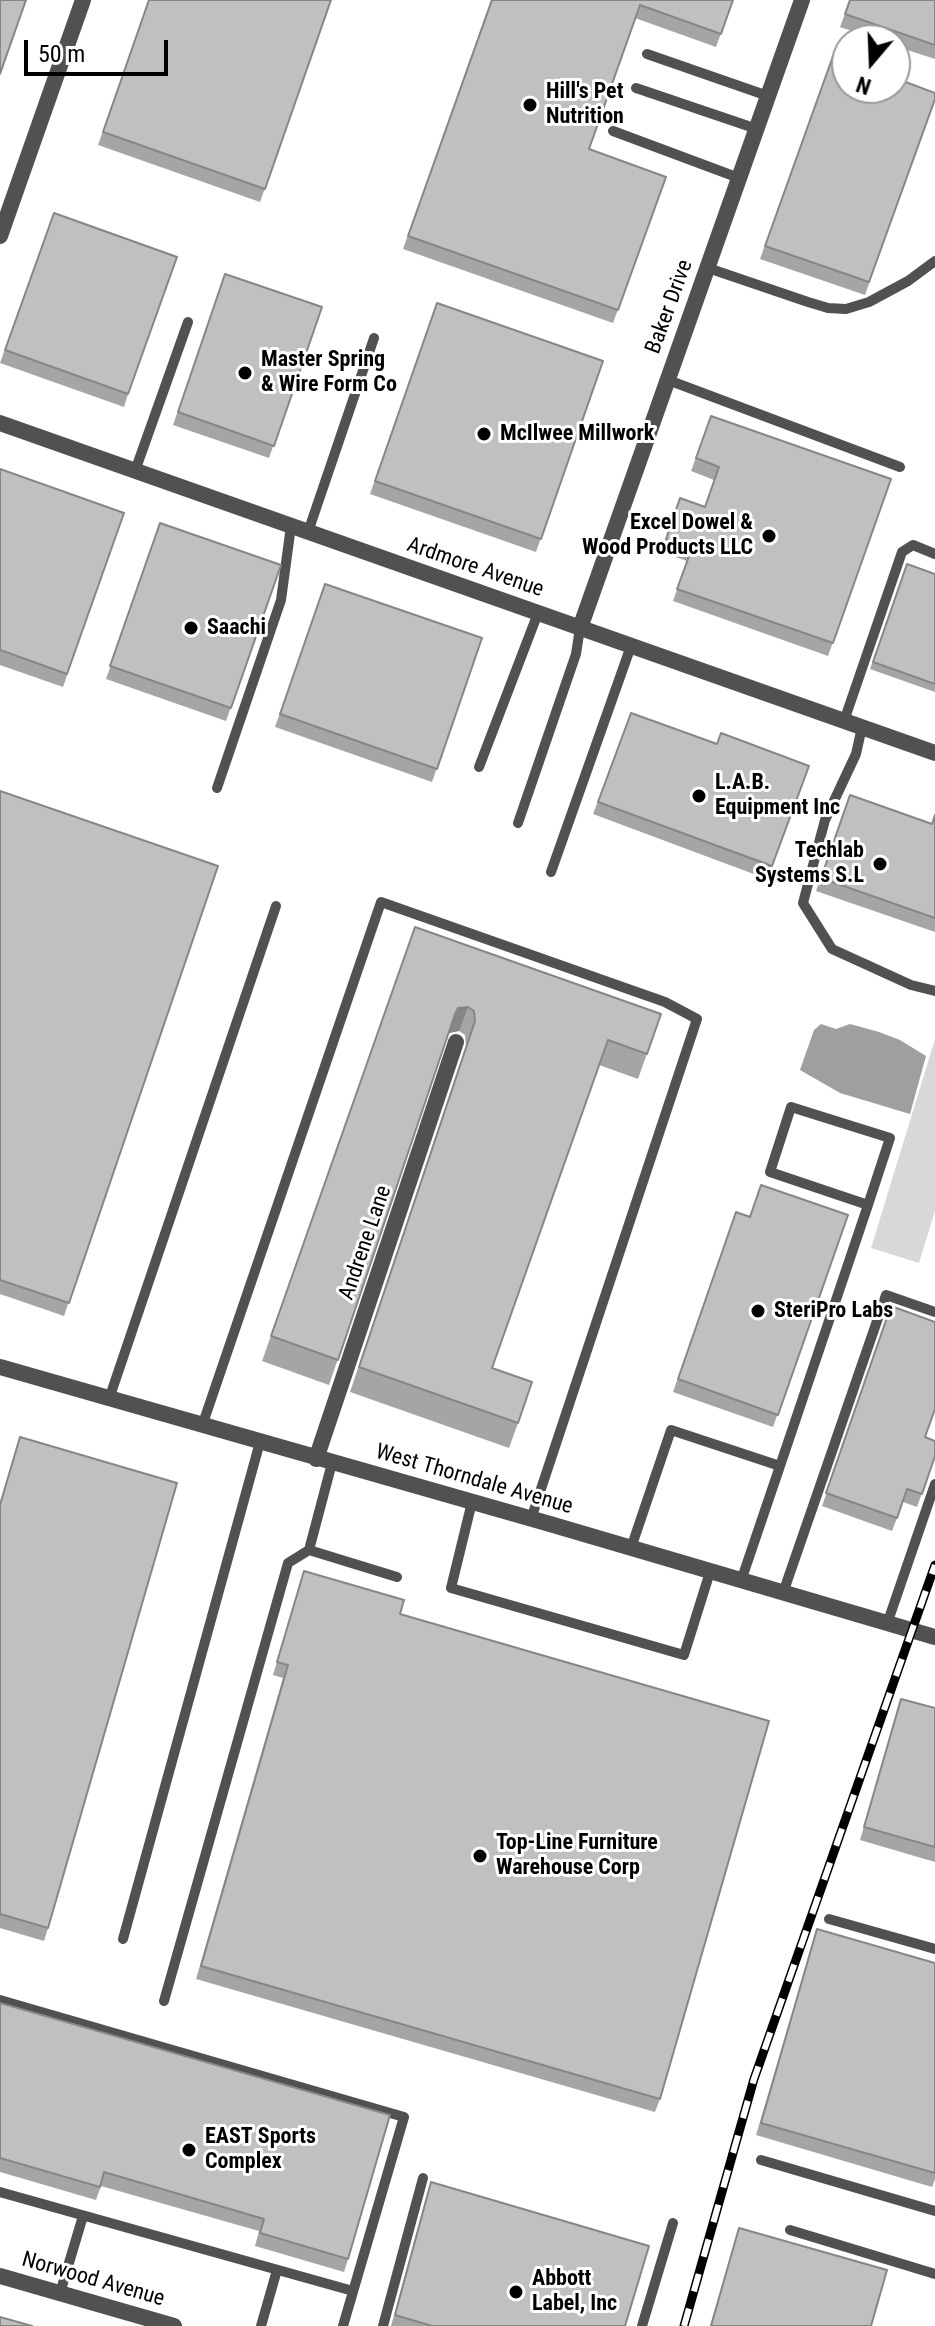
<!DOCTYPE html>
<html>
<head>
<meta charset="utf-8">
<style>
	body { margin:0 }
	#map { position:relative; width:935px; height:2326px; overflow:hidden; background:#fff; font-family:"Roboto Condensed",sans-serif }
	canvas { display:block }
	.north { position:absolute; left:831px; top:24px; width:80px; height:80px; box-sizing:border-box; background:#fff; border:2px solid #999; border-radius:50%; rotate:199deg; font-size:22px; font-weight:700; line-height:32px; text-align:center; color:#000 }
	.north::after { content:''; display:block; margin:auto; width:28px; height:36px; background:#000; clip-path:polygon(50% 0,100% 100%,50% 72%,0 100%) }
	.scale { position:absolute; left:24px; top:40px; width:144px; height:36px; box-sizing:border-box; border:4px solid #000; border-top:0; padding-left:10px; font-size:24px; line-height:28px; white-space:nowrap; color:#000; -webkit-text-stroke:6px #fff; paint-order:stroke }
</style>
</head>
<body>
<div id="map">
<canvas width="935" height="2326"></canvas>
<div class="north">N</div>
<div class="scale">50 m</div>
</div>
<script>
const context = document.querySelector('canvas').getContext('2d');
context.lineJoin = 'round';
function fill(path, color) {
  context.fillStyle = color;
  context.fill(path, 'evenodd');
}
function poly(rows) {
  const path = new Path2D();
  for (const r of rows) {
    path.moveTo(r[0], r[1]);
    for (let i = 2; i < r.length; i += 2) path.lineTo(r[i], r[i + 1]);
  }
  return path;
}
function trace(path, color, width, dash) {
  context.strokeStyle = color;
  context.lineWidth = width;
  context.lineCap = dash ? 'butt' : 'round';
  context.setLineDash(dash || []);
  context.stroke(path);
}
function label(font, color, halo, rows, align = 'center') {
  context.font = font + ' "Roboto Condensed",sans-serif';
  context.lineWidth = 6;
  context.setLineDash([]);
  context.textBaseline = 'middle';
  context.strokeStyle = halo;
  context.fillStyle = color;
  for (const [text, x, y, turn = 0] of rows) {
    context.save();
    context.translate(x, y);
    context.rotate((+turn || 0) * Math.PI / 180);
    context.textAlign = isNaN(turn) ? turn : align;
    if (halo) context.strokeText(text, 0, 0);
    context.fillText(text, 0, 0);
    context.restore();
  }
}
const green = poly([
	[935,1039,935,1211,919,1263,871,1248]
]);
const water = poly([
	[821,1024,836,1029,850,1024,879,1032,900,1040,926,1056,910,1114,840,1093,800,1070,814,1030]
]);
const lane = poly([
	[647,54,768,96],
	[636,88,757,129],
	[613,131,739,178],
	[708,268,808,302,828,308,846,309,869,302,908,281,935,261],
	[668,380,900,467],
	[135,471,188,322],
	[308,532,374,338],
	[844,721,902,552,913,545,935,554],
	[862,727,856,754,825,820,803,903,832,949,911,985,935,991],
	[479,767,538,613],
	[217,788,281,600,291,526],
	[518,823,576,654,580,628],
	[551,872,631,646],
	[109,1399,276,906],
	[202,1426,381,902,665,1002,697,1019,531,1519],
	[472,1502,451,1588,684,1655,710,1572],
	[631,1548,671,1430,780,1466],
	[309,1550,397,1577],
	[741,1581,780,1466,868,1205,890,1138,791,1107,770,1172,868,1205],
	[783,1593,886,1295,935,1312],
	[887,1624,935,1484],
	[829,1919,935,1949],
	[123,1939,260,1442],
	[0,2000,404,2117,343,2326],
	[164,2001,288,1563,309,1550,332,1463],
	[761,2160,935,2211],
	[0,2192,353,2291],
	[790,2230,935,2274],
	[60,2293,83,2216],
	[261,2326,277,2270],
	[383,2326,423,2178],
	[642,2326,673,2223]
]);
const street = poly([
	[0,236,83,0],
	[0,423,935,753],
	[580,628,802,0],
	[0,1367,550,1524,935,1637],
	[316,1459,456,1042],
	[0,2276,174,2326]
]);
const rail = poly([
	[684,2326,754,2079,935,1565]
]);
const wall = poly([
	[149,0,331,0,260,202,98,145],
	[491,0,733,0,716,47,635,18,589,149,666,177,613,323,403,249],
	[850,0,935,0,935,59,895,46,895,40,879,40,840,27],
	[833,56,935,99,865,295,760,259],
	[54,213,128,394,124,407,0,363],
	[225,274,322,307,269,458,173,425],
	[437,303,603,361,536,552,370,494],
	[711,416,891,479,828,656,673,601,687,561,661,552,680,498,705,507,714,480,691,471],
	[0,469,124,513,63,687,0,665],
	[160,523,281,565,226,721,106,679],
	[907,564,935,574,935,692,870,669],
	[325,584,482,638,432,782,275,727],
	[631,713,804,778,767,879,593,814],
	[0,791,218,866,64,1316,0,1294],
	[850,795,932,824,935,815,935,932,816,891],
	[415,927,661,1014,638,1079,599,1065,492,1368,518,1423,509,1448,350,1392,466,1046,465,1035,459,1031,449,1033,447,1037,329,1385,262,1361],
	[736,1212,750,1216,848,1215,773,1427,673,1392],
	[891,1306,925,1437,935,1456,917,1507,903,1502,892,1531,822,1506],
	[20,1437,48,1928,44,1941,0,1928,0,1502],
	[304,1571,400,1614,660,2099,655,2112,196,1979,283,1678,273,1675],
	[901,1699,935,1708,935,1862,860,1840],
	[817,1929,935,1963,935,2179,932,2187,756,2135],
	[0,2003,348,2259,344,2272,255,2246,259,2231,101,2186,96,2200,0,2172],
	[431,2182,625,2326,391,2326,427,2195],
	[739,2228,871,2326,710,2326]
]);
const shadedWall = poly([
	[468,1007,459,1031,449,1033,446,1038,455,1014,458,1008]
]);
const building = poly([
	[0,0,26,0,0,74,0,0],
	[149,0,331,0,265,189,103,132,149,0],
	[492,0,733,0,721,34,640,5,589,149,666,177,618,310,408,236,492,0],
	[850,0,935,0,935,45,845,14,850,0],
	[833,56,847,61,847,88,895,88,895,78,935,93,935,99,869,282,765,246,833,56],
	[54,213,177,257,128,394,5,350,54,213],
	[225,274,322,307,274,446,178,412,225,274],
	[437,303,603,361,541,539,375,481,437,303],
	[711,416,891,479,833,643,677,589,692,548,666,539,680,498,705,507,719,467,696,458,711,416],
	[0,469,124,513,67,674,0,650,0,469],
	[160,523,281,565,231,708,110,666,160,523],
	[907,564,935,574,935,684,873,662,907,564],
	[325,584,482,638,437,769,280,714,325,584],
	[631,713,717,744,721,733,809,766,772,866,598,802,631,713],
	[0,791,218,866,69,1303,0,1280,0,791],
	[850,795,932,824,935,815,935,918,821,878,850,795],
	[415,927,661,1014,647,1054,608,1040,492,1368,532,1382,518,1423,359,1367,475,1021,474,1011,468,1007,458,1008,455,1014,338,1360,271,1336,415,927],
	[761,1185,848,1215,778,1415,678,1379,736,1212,750,1217,761,1185],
	[891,1306,935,1322,935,1409,925,1437,935,1441,935,1456,922,1494,907,1489,897,1518,826,1493,891,1306],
	[20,1437,177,1483,48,1928,0,1914,0,1505,20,1437],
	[304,1571,404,1600,400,1614,769,1721,660,2099,201,1966,288,1665,277,1662,304,1571],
	[901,1699,935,1708,935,1847,864,1827,901,1699],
	[817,1929,935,1963,935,2173,761,2123,817,1929],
	[0,2003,390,2115,348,2259,260,2233,264,2219,104,2172,100,2187,0,2158,0,2003],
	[431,2182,649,2246,625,2326,432,2326,395,2315,431,2182],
	[739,2228,887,2270,871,2326,711,2326,739,2228],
	[0,2317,32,2326,0,2326,0,2317]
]);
const markers = [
	[530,105,8,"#000"],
	[245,373,8,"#000"],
	[484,434,8,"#000"],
	[769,536,8,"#000"],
	[191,628,8,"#000"],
	[699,796,8,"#000"],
	[880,864,8,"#000"],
	[758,1311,8,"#000"],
	[480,1856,8,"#000"],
	[189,2150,8,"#000"],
	[516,2292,8,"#000"]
];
const poiNames = [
	["Hill's Pet",546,92],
	["Nutrition",546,117],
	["Master Spring",261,360],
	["& Wire Form Co",261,385],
	["McIlwee Millwork",500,434],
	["Excel Dowel &",753,523,"right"],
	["Wood Products LLC",753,548,"right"],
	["Saachi",207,628],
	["L.A.B.",715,783],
	["Equipment Inc",715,808],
	["Techlab",864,851,"right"],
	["Systems S.L",864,876,"right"],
	["SteriPro Labs",774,1311],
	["Top-Line Furniture",496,1843],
	["Warehouse Corp",496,1868],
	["EAST Sports",205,2137],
	["Complex",205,2162],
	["Abbott",532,2279],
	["Label, Inc",532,2304]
];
const streetNames = [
	["Baker Drive",670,307,-70],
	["Ardmore Avenue",475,568,19],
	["Andrene Lane",366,1243,-71],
	["West Thorndale Avenue",474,1480,16],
	["Norwood Avenue",93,2280,16]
];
fill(green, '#d8d8d8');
fill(water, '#9f9f9f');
trace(lane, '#515151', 10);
trace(street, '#515151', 16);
trace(rail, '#000', 9);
trace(rail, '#fff', 6, [18]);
fill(wall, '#a5a5a5');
fill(shadedWall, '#868686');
fill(building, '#c0c0c0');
trace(building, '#868686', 2);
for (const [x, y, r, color] of markers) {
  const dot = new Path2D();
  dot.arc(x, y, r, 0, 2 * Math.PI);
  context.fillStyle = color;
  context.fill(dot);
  trace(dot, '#fff', 3);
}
label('bold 22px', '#000', '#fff', poiNames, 'left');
label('22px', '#000', '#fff', streetNames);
</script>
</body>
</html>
